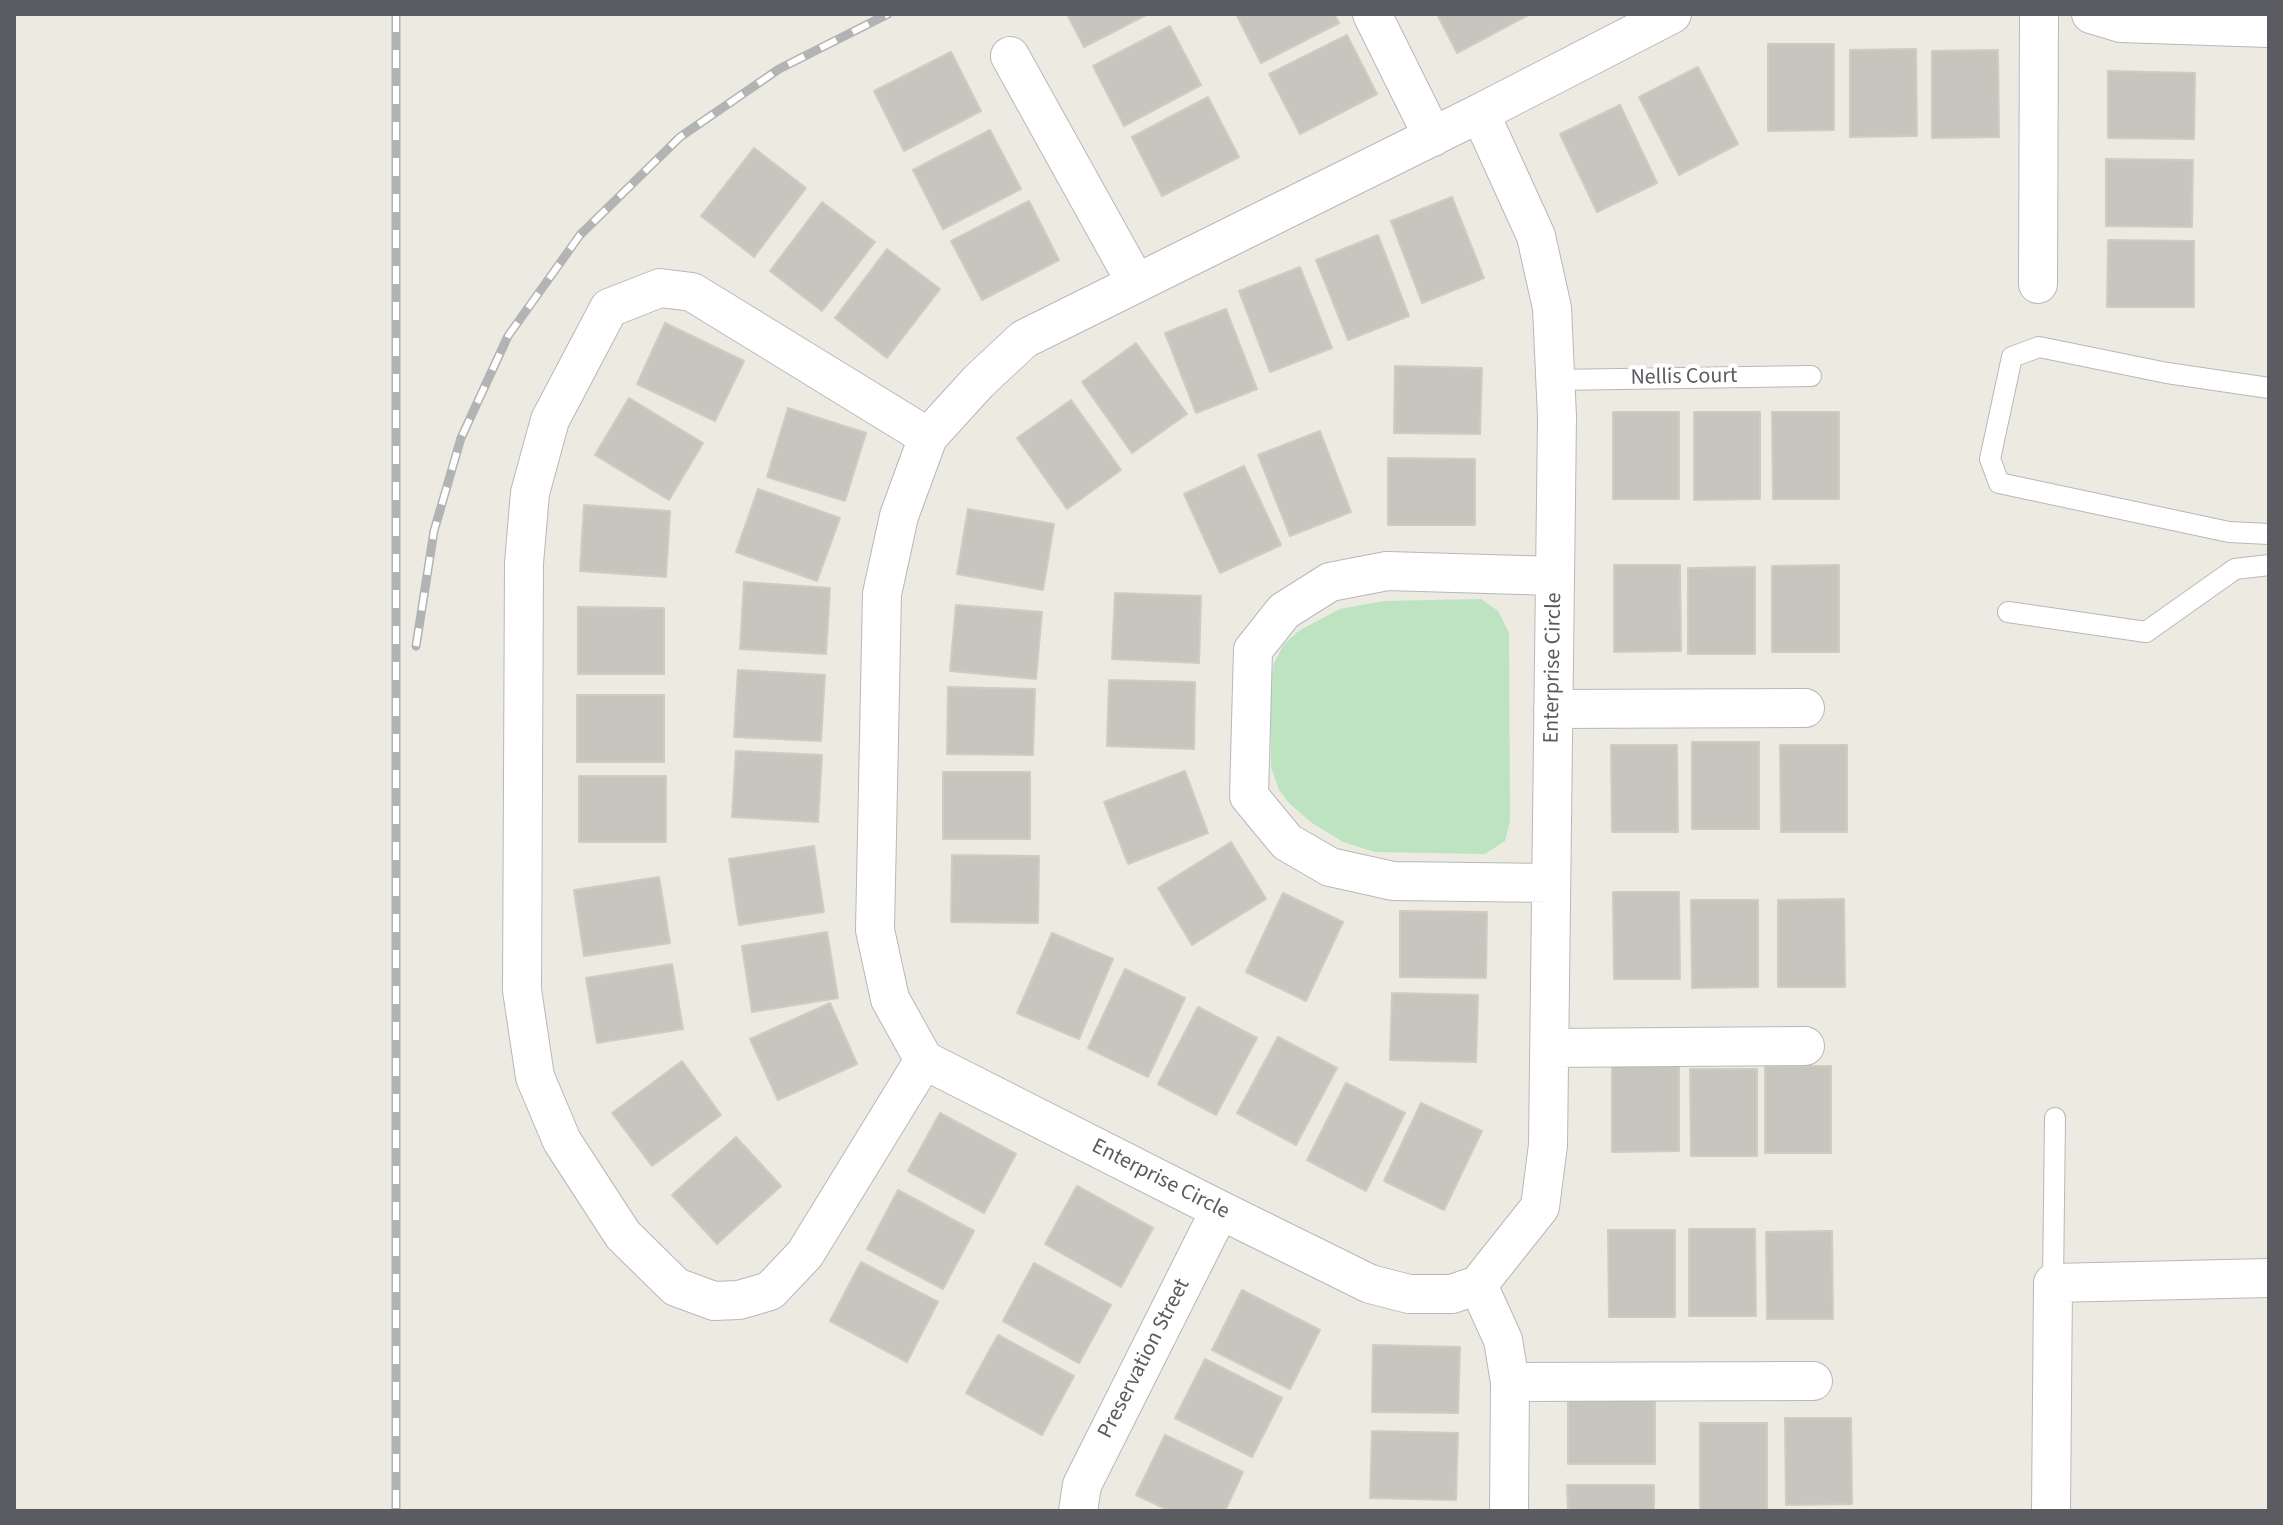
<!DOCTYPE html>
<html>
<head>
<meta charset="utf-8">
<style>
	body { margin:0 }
	#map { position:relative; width:2283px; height:1525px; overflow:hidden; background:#eceae1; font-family:"Source Sans 3",sans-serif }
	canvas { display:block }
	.frame { position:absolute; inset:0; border:16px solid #5a5c61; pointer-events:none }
</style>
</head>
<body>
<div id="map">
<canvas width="2283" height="1525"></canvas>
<div class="frame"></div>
</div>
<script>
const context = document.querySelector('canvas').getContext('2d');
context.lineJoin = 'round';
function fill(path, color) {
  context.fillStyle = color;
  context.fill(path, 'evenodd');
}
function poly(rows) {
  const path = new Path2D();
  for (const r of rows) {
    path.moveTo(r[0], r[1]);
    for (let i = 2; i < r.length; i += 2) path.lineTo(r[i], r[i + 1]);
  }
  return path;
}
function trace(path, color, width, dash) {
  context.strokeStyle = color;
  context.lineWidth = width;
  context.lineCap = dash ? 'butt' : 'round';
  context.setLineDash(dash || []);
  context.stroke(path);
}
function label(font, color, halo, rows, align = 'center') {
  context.font = font + ' "Source Sans 3",sans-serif';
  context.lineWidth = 8;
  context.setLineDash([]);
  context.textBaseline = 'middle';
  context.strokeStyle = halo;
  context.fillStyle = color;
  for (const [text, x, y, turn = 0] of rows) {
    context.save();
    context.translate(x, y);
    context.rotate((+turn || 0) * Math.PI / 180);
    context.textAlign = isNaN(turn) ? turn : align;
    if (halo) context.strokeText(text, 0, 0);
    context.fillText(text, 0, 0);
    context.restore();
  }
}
const green = poly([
	[1481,599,1498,611,1509,633,1510,821,1505,841,1485,854,1375,852,1343,842,1312,823,1290,804,1279,790,1271,767,1271,684,1274,663,1284,644,1300,630,1340,609,1384,601]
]);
const building = poly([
	[1067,14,1148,14,1084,47,1067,14],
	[1236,14,1334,14,1339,23,1261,63,1236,14],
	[1437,14,1530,14,1457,53,1437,14],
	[1170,26,1201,85,1124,126,1093,66,1170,26],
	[1347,35,1377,94,1300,134,1269,74,1347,35],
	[1768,44,1834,44,1834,130,1768,131,1768,44],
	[1916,49,1917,136,1850,137,1850,50,1916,49],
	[1998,50,1999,137,1932,138,1932,51,1998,50],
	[951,52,981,111,904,151,874,91,951,52],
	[1698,67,1738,144,1679,175,1639,97,1698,67],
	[2108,71,2195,73,2194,139,2108,138,2108,71],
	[1208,97,1239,157,1162,196,1132,137,1208,97],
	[1620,105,1657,183,1597,212,1560,134,1620,105],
	[990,130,1021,189,943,229,913,170,990,130],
	[754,148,806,188,754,257,701,216,754,148],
	[2106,159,2193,160,2192,227,2106,226,2106,159],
	[1452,197,1484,278,1422,303,1391,221,1452,197],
	[1029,201,1059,260,982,300,951,241,1029,201],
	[822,202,875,242,822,311,770,271,822,202],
	[1378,235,1409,316,1348,340,1316,260,1378,235],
	[2108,240,2194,241,2194,307,2107,307,2108,240],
	[887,249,940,289,887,358,835,318,887,249],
	[1300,267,1332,348,1270,372,1239,291,1300,267],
	[1226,309,1257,389,1196,413,1165,333,1226,309],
	[665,323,744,361,715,421,637,384,665,323],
	[1136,343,1187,414,1132,453,1082,382,1136,343],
	[1395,366,1482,368,1480,434,1394,433,1395,366],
	[629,398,703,443,669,500,595,455,629,398],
	[1071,400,1121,470,1067,509,1017,438,1071,400],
	[788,408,866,433,845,501,767,477,788,408],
	[1613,412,1679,412,1679,499,1613,499,1613,412],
	[1694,412,1760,412,1760,499,1694,500,1694,412],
	[1772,412,1839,412,1839,499,1773,499,1772,412],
	[1320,431,1351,512,1290,536,1258,455,1320,431],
	[1388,458,1475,459,1475,525,1388,525,1388,458],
	[1244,466,1281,545,1220,573,1184,494,1244,466],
	[758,489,840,518,817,581,736,552,758,489],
	[584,505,670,511,666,577,580,571,584,505],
	[968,509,1054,524,1043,590,957,574,968,509],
	[1614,565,1680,565,1681,651,1614,652,1614,565],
	[1839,565,1839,652,1772,652,1772,566,1839,565],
	[1755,567,1755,654,1688,654,1688,568,1755,567],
	[744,582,830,588,826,654,740,649,744,582],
	[1115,593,1201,596,1199,663,1112,659,1115,593],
	[956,605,1042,612,1036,679,950,671,956,605],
	[578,607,664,608,664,674,578,674,578,607],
	[738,670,825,675,821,741,734,737,738,670],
	[1109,680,1195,682,1194,749,1107,746,1109,680],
	[948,687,1035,689,1033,755,947,754,948,687],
	[577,695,664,695,664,762,577,762,577,695],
	[1692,742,1759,742,1759,829,1692,829,1692,742],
	[1611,745,1677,745,1678,832,1612,832,1611,745],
	[1780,745,1847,745,1847,832,1781,832,1780,745],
	[736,751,822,755,818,822,732,817,736,751],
	[1185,771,1208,833,1128,864,1104,802,1185,771],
	[943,772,1030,772,1030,839,943,839,943,772],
	[579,776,666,776,666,842,579,842,579,776],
	[1231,842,1266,899,1192,945,1158,888,1231,842],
	[814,846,824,912,739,925,729,859,814,846],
	[952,855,1039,856,1038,923,951,922,952,855],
	[659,877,670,943,584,956,574,890,659,877],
	[1613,892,1679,892,1680,979,1614,979,1613,892],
	[1283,893,1343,922,1306,1001,1246,972,1283,893],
	[1844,899,1845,987,1778,987,1778,900,1844,899],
	[1691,900,1758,900,1758,987,1692,988,1691,900],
	[1400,911,1487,912,1486,978,1400,977,1400,911],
	[827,932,838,998,752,1012,742,946,827,932],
	[1052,933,1113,959,1079,1039,1017,1013,1052,933],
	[672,964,683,1029,597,1043,586,978,672,964],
	[1125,969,1185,998,1148,1077,1088,1048,1125,969],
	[1392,993,1478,995,1476,1062,1390,1060,1392,993],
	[830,1003,857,1064,778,1100,750,1039,830,1003],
	[1198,1007,1257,1038,1216,1115,1158,1084,1198,1007],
	[1278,1037,1337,1068,1296,1145,1237,1113,1278,1037],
	[682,1061,721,1115,652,1166,612,1113,682,1061],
	[1612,1065,1679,1065,1679,1151,1612,1152,1612,1065],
	[1765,1066,1831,1066,1831,1153,1765,1153,1765,1066],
	[1690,1069,1757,1069,1757,1156,1691,1156,1690,1069],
	[1346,1083,1405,1113,1366,1191,1307,1160,1346,1083],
	[1421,1103,1482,1131,1444,1210,1384,1181,1421,1103],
	[940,1113,1016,1154,984,1213,908,1171,940,1113],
	[736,1137,781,1186,717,1244,672,1195,736,1137],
	[1077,1186,1153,1228,1121,1287,1045,1244,1077,1186],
	[898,1190,974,1231,943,1289,867,1249,898,1190],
	[1689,1229,1755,1229,1756,1316,1689,1316,1689,1229],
	[1608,1230,1675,1230,1675,1317,1609,1317,1608,1230],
	[1832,1231,1833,1319,1767,1319,1766,1232,1832,1231],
	[861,1262,938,1302,907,1362,830,1321,861,1262],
	[1034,1263,1111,1305,1079,1363,1003,1321,1034,1263],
	[1242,1290,1320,1330,1290,1389,1212,1350,1242,1290],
	[998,1335,1074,1376,1042,1435,966,1393,998,1335],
	[1373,1345,1460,1347,1458,1413,1372,1412,1373,1345],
	[1205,1359,1282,1398,1252,1457,1175,1418,1205,1359],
	[1568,1397,1655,1398,1655,1464,1568,1464,1568,1397],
	[1785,1418,1851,1418,1852,1504,1786,1505,1785,1418],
	[1700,1423,1767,1423,1767,1510,1700,1510,1700,1423],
	[1372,1431,1458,1433,1456,1500,1370,1498,1372,1431],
	[1165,1435,1243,1472,1225,1511,1170,1511,1136,1495,1165,1435],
	[1567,1485,1654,1485,1654,1511,1568,1511,1567,1485]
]);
const service = poly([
	[1556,380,1811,376],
	[2269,388,2167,373,2039,347,2012,357,1990,459,1999,483,2229,532,2269,534],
	[2008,612,2146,632,2235,569,2269,565],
	[2053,1283,2055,1118]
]);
const minor = poly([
	[1372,14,1433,137],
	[2091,14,2121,23,2269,28],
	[1010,56,1136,283],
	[1480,113,1536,236,1552,308,1557,417,1548,1145,1540,1207,1478,1285,1452,1294,1409,1294,1370,1284,1220,1210,924,1060,890,999,875,930,882,594,899,516,928,437,979,381,1024,339,1480,113],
	[1480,113,1672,14],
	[2038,284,2039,14],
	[1553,709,1805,708],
	[1551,883,1393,881,1330,867,1287,842,1249,796,1253,650,1284,611,1330,582,1387,571,1555,576],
	[1549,1048,1805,1046],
	[924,1060,805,1254,770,1291,739,1300,714,1301,676,1287,623,1235,562,1141,535,1077,522,990,524,563,530,493,550,420,609,308,660,288,692,292,928,437],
	[1478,1285,1503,1340,1510,1382,1509,1511],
	[1510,1382,1813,1381],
	[1078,1511,1082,1485,1220,1210],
	[2051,1511,2053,1283,2269,1278]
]);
const rail = poly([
	[396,14,396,1511],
	[416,646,434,531,461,438,508,336,580,235,680,137,779,69,888,14]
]);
const streetNames = [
	["Nellis Court",1684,378,-1],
	["Enterprise Circle",1554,668,-89],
	["Enterprise Circle",1160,1180,27],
	["Preservation Street",1145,1359,-63]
];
fill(green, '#bee3c0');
fill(building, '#c8c4be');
trace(building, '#d0ccc0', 2);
trace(service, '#b7b8bd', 22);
trace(minor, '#b7b8bd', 40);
trace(service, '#fff', 20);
trace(minor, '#fff', 38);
trace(rail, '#b2b3b3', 9);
trace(rail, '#fff', 6, [18]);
label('22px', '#5a5c61', '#fff', streetNames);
</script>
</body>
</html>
